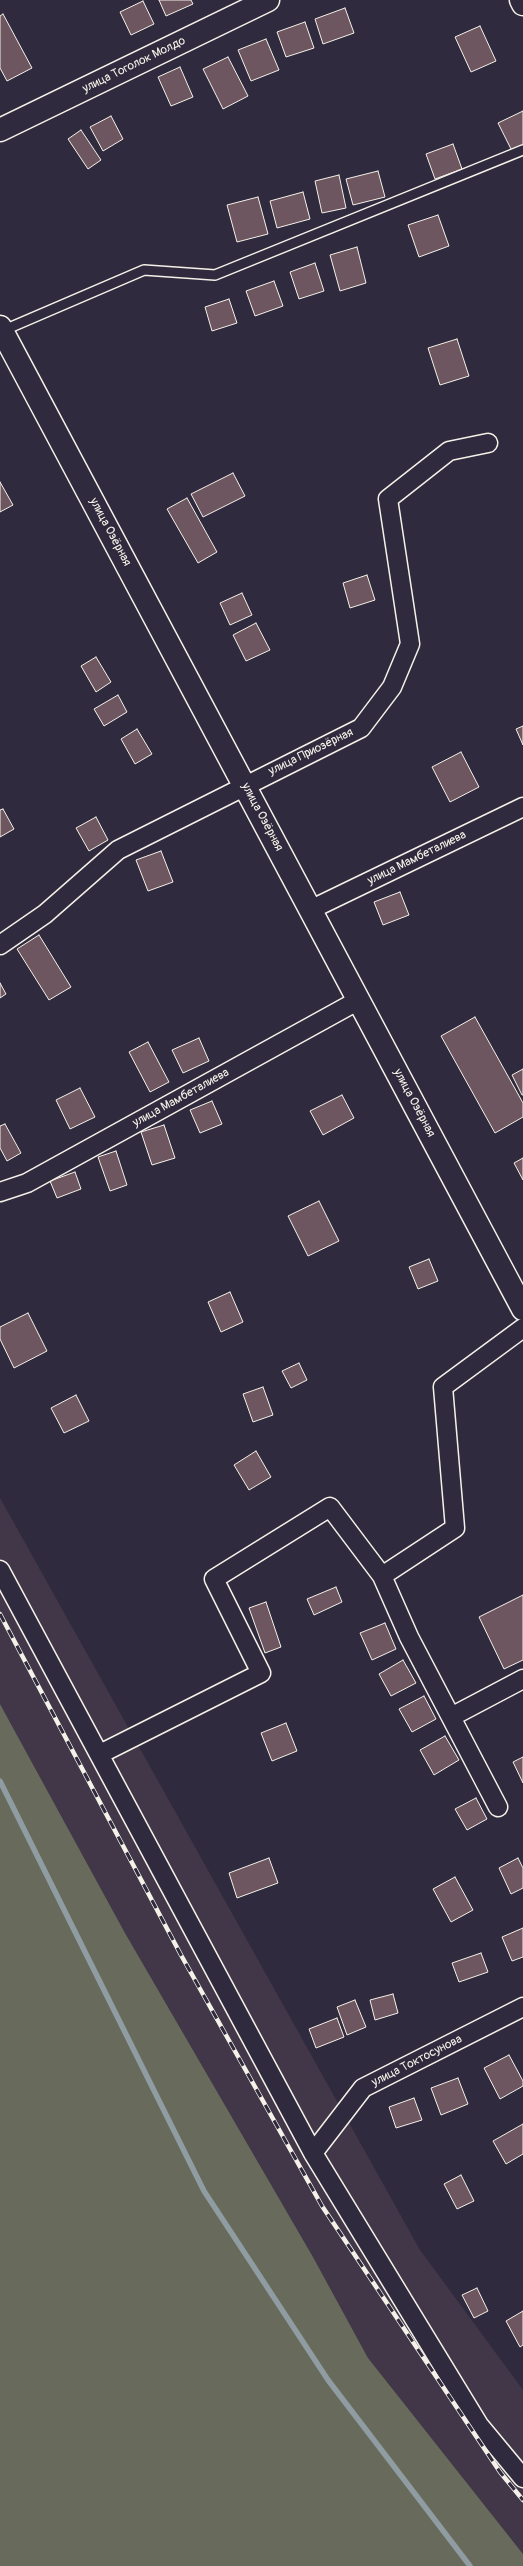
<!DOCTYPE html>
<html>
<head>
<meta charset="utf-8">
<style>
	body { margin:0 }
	canvas { display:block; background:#2f2a3d }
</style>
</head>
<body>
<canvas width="523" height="2566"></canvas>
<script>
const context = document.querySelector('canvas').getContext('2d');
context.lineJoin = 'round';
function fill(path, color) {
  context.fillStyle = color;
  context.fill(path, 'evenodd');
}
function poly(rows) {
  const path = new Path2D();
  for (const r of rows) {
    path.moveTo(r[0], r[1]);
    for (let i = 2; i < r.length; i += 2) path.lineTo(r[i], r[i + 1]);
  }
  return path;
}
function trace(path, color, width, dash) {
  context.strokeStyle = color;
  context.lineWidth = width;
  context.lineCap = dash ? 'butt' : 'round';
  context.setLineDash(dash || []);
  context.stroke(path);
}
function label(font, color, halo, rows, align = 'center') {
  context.font = font + ' Pangolin,sans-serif';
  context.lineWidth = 3.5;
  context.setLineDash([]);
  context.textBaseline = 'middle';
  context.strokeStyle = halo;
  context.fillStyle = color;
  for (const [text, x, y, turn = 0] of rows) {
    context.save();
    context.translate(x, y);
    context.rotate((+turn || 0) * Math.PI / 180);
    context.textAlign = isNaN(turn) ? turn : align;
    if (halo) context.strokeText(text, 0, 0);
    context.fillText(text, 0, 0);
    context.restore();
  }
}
const built = poly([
	[0,1498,420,2250,523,2390,523,2554,368,2358,313,2257,125,1933,0,1704]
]);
const green = poly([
	[0,1704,125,1933,313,2257,368,2358,523,2554,523,2566,0,2566]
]);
const stream = poly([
	[0,1781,204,2191,328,2380,470,2566]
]);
const building = poly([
	[159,0,191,0,193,4,166,16,159,0],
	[143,1,154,24,131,35,120,12,143,1],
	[345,8,354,33,323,44,315,19,345,8],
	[3,14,32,68,7,81,0,68,0,16,3,14],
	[305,22,314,48,286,57,277,32,305,22],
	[480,26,496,61,471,72,455,37,480,26],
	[266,39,279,70,251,81,238,50,266,39],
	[228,57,248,96,223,109,203,69,228,57],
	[180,67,193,97,171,106,158,77,180,67],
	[523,111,523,146,512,151,498,123,523,111],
	[111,116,123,139,103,151,90,127,111,116],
	[81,130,101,160,88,169,68,139,81,130],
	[453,144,462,169,435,179,426,154,453,144],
	[378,171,385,197,353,205,346,179,378,171],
	[339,175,346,208,322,213,315,181,339,175],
	[303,192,310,219,277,228,270,201,303,192],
	[258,197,268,234,237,242,227,205,258,197],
	[438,215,449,246,419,257,408,225,438,215],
	[357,247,366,283,340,291,330,255,357,247],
	[315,263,324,291,299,299,290,272,315,263],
	[274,281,283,306,255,316,246,291,274,281],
	[229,299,237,323,212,331,205,307,229,299],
	[457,339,469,376,440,385,428,348,457,339],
	[233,473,245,496,203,517,191,494,233,473],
	[0,482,13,505,0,512,0,482],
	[187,498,217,552,198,563,167,509,187,498],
	[367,575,375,600,350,608,343,583,367,575],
	[242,593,252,615,230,625,220,603,242,593],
	[256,623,270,650,246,661,233,635,256,623],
	[96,657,111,682,96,692,81,666,96,657],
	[118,695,127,712,104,726,94,709,118,695],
	[523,726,523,745,516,729,523,726],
	[137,729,152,754,135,764,121,739,137,729],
	[461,752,479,787,450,802,432,767,461,752],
	[3,809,14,829,0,837,0,810,3,809],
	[96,817,108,840,89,851,76,828,96,817],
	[161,851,173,882,148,891,136,860,161,851],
	[400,892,409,915,383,925,374,902,400,892],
	[39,935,71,987,49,1000,17,949,39,935],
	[0,983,6,994,0,998,0,983],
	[475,1017,523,1103,523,1117,495,1133,441,1036,475,1017],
	[199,1038,209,1061,183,1073,172,1050,199,1038],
	[148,1042,169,1082,150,1092,129,1052,148,1042],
	[523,1069,523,1095,522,1095,512,1075,523,1069],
	[80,1088,95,1117,70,1129,56,1100,80,1088],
	[342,1095,354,1118,323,1135,310,1111,342,1095],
	[212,1101,222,1124,200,1133,190,1110,212,1101],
	[5,1124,21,1153,7,1161,0,1148,0,1126,5,1124],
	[164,1125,175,1158,152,1165,141,1132,164,1125],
	[116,1151,127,1185,110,1191,98,1157,116,1151],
	[523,1158,523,1180,514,1163,523,1158],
	[75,1172,81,1189,57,1198,50,1181,75,1172],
	[319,1201,339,1241,308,1256,288,1216,319,1201],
	[429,1259,438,1281,418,1289,409,1267,429,1259],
	[230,1292,243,1322,221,1332,208,1302,230,1292],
	[28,1313,47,1351,14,1368,0,1339,0,1327,28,1313],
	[299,1363,307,1380,291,1388,282,1371,299,1363],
	[263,1387,273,1415,253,1422,243,1394,263,1387],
	[76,1395,89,1421,64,1433,51,1408,76,1395],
	[256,1451,271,1477,249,1490,234,1465,256,1451],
	[336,1587,342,1602,314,1615,307,1599,336,1587],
	[523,1595,523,1660,504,1669,479,1617,523,1595],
	[266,1602,281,1647,265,1653,249,1608,266,1602],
	[385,1623,396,1649,372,1660,360,1633,385,1623],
	[403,1660,416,1683,391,1696,379,1674,403,1660],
	[424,1696,436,1719,412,1732,399,1709,424,1696],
	[286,1723,297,1751,272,1761,261,1733,286,1723],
	[445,1736,459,1760,434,1775,420,1750,445,1736],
	[523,1757,523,1783,513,1762,523,1757],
	[476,1798,487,1819,467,1830,455,1809,476,1798],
	[269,1858,278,1883,237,1898,229,1873,269,1858],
	[518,1858,523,1868,523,1888,511,1894,499,1868,518,1858],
	[455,1877,473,1910,451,1922,433,1889,455,1877],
	[523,1928,523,1957,512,1961,502,1937,523,1928],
	[481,1953,488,1972,459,1982,452,1963,481,1953],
	[393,1994,398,2013,375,2020,370,2000,393,1994],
	[355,2000,366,2027,347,2035,337,2007,355,2000],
	[337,2018,344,2037,316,2048,309,2029,337,2018],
	[509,2055,523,2081,523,2086,500,2099,484,2068,509,2055],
	[458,2078,468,2104,441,2115,431,2088,458,2078],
	[414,2098,422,2120,396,2128,389,2107,414,2098],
	[523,2124,523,2154,506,2164,493,2141,523,2124],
	[461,2175,474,2201,457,2209,444,2184,461,2175],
	[477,2288,488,2311,474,2318,462,2295,477,2288],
	[523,2311,523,2345,520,2347,506,2321,523,2311]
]);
const service = poly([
	[2,331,144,270,215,275,523,150]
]);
const minor = poly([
	[312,909,523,807],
	[0,945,45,914,118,850,361,728,392,687,410,644,388,499,449,451,488,443],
	[0,1192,27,1183,359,1000],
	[0,1570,313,2153,479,2425,523,2478],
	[382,1576,409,1637,498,1807],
	[451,1717,523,1679],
	[100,1754,261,1673,214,1579,330,1507,382,1576,455,1528,443,1387,523,1328],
	[313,2153,363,2088,523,2007]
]);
const tertiary = poly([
	[0,130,268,0],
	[0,327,523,1309]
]);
const trunk = poly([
	[521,0,523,4]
]);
const rail = poly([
	[0,1614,181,1955,322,2206,500,2472,523,2500]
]);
const streetNames = [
	["улица Тоголок Молдо",134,65,-26],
	["улица Озёрная",110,532,62],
	["улица Приозёрная",311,752,-26],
	["улица Озёрная",262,817,62],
	["улица Мамбеталиева",417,858,-26],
	["улица Мамбеталиева",181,1098,-29],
	["улица Озёрная",414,1103,62],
	["улица Токтосунова",417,2061,-27]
];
fill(built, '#423748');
fill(green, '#686a5b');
trace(stream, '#8f9ca2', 5.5);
fill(building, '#6d5660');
trace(building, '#f4f1e8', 1);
trace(service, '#f4f1e8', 12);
trace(minor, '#f4f1e8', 21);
trace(tertiary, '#f4f1e8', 25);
trace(trunk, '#f4f1e8', 25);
trace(service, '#2f2a3d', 9);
trace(minor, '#2f2a3d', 18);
trace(tertiary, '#2f2a3d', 22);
trace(trunk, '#2f2a3d', 22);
trace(rail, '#f4f1e8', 4.5);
trace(rail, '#2f2a3d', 3, [9]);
label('12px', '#f4f1e8', '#2f2a3d', streetNames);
</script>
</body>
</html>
